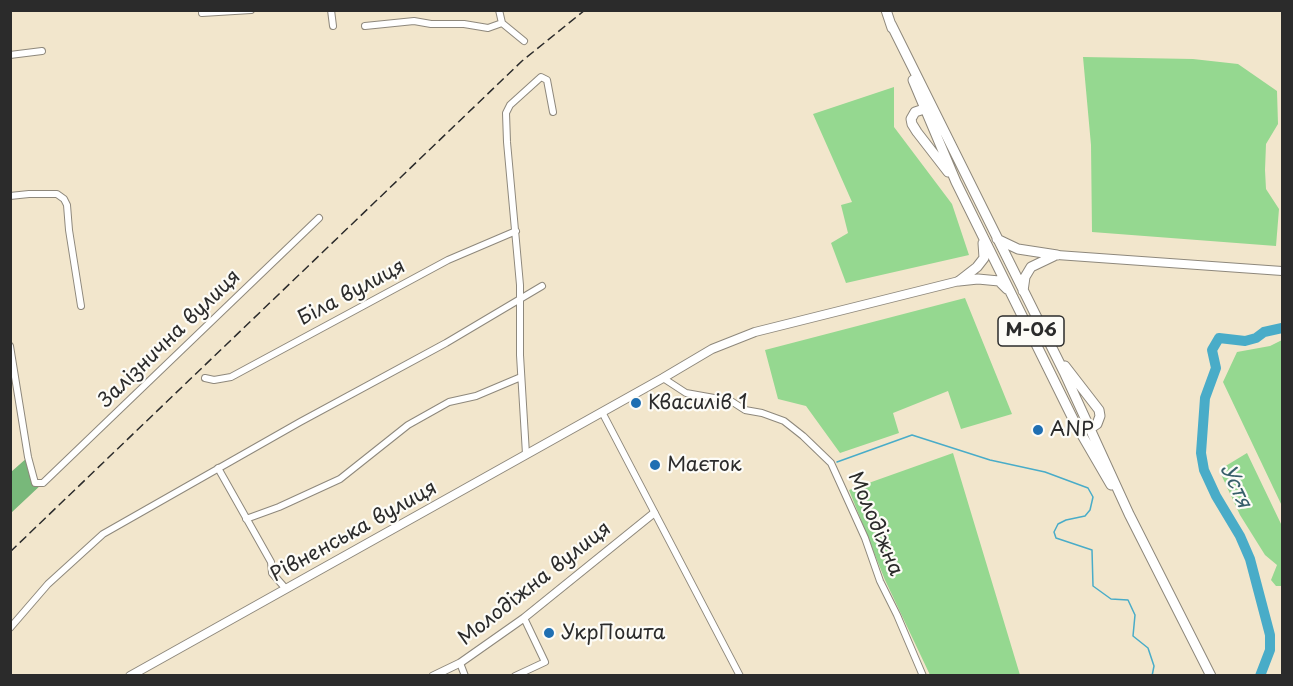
<!DOCTYPE html>
<html>
<head>
<meta charset="utf-8">
<style>
	body { margin:0 }
	#map { position:relative; width:1293px; height:686px; overflow:hidden; background:#f2e6cc; font-family:"Playpen Sans",sans-serif }
	canvas { display:block }
	.frame { position:absolute; inset:0; border:12px solid #2b2b2b; pointer-events:none }
</style>
</head>
<body>
<div id="map">
<canvas width="1293" height="686"></canvas>
<div class="frame"></div>
</div>
<script>
const context = document.querySelector('canvas').getContext('2d');
context.lineJoin = 'round';
function fill(path, color) {
  context.fillStyle = color;
  context.fill(path, 'evenodd');
}
function poly(rows) {
  const path = new Path2D();
  for (const r of rows) {
    path.moveTo(r[0], r[1]);
    for (let i = 2; i < r.length; i += 2) path.lineTo(r[i], r[i + 1]);
  }
  return path;
}
function trace(path, color, width, dash) {
  context.strokeStyle = color;
  context.lineWidth = width;
  context.lineCap = dash ? 'butt' : 'round';
  context.setLineDash(dash || []);
  context.stroke(path);
}
function label(font, color, halo, rows, align = 'center') {
  context.font = font + ' "Playpen Sans",sans-serif';
  context.lineWidth = 4.5;
  context.setLineDash([]);
  context.textBaseline = 'middle';
  context.strokeStyle = halo;
  context.fillStyle = color;
  for (const [text, x, y, turn = 0] of rows) {
    context.save();
    context.translate(x, y);
    context.rotate((+turn || 0) * Math.PI / 180);
    context.textAlign = isNaN(turn) ? turn : align;
    if (halo) context.strokeText(text, 0, 0);
    context.fillText(text, 0, 0);
    context.restore();
  }
}
const green = poly([
	[1083,57,1193,59,1238,64,1277,91,1278,124,1266,144,1265,170,1266,189,1279,209,1276,246,1092,232,1091,145],
	[894,87,894,127,952,204,969,255,846,283,831,243,848,233,841,205,852,202,813,114],
	[965,298,1012,414,961,429,948,391,893,413,899,433,840,453,806,406,778,399,765,350],
	[1282,340,1282,506,1223,382,1237,352,1270,346],
	[953,453,1020,675,930,675,885,580,849,490],
	[1247,453,1282,526,1282,586,1276,586,1271,580,1277,565,1265,555,1240,515,1219,470]
]);
const forest = poly([
	[28,457,35,483,43,483,11,513,11,472]
]);
const stream = poly([
	[837,462,912,435,990,460,1045,472,1088,488,1093,497,1090,510,1085,516,1066,520,1058,524,1054,532,1056,538,1092,550,1093,586,1111,599,1128,600,1135,615,1133,636,1148,648,1154,666,1152,676]
]);
const river = poly([
	[1260,676,1270,650,1270,635,1250,559,1240,536,1216,496,1204,470,1201,453,1205,398,1216,368,1212,350,1219,338,1245,341,1256,338,1264,332,1282,328]
]);
const minor = poly([
	[331,10,333,26],
	[499,10,502,23,524,41],
	[202,13,251,10],
	[365,26,414,21,431,24,464,24,488,28,502,23],
	[10,55,42,51],
	[10,196,29,194,57,194,64,199,67,205,69,230,81,306],
	[10,346,28,457,35,483,43,483,319,218],
	[205,378,214,380,231,377,448,260,516,231],
	[663,378,686,393,731,401,745,410,762,413,784,421,803,436,831,463,865,538,880,581,897,615,923,676],
	[602,412,740,676],
	[526,454,520,355,520,285,507,142,506,113,510,105,541,77,547,80,553,112],
	[218,468,271,562,272,573,286,589],
	[246,519,279,507,340,479,408,425,449,402,476,396,521,377],
	[10,628,48,584,103,534,300,422,446,343,542,286],
	[460,663,465,676],
	[515,676,545,662,524,618]
]);
const tertiary = poly([
	[433,676,460,663,524,618,654,513]
]);
const secondary = poly([
	[1057,255,1282,271],
	[130,676,663,378,712,349,755,332,959,281]
]);
const trunk = poly([
	[886,10,892,28],
	[891,24,1064,372,1129,514,1211,676],
	[913,80,956,182,1075,423,1111,485],
	[929,113,924,109,915,112,911,119,912,124,917,132,948,172],
	[997,239,1018,249,1057,255],
	[959,281,978,279,999,281,1007,289],
	[959,281,977,267,984,258,983,243],
	[1023,291,1025,277,1031,267,1054,256],
	[1065,366,1099,410,1100,416,1097,424,1091,428,1084,428]
]);
const rail = poly([
	[10,552,522,61,585,10]
]);
const markers = [
	[636,403,6,"#1f6fb2"],
	[1038,430,6,"#1f6fb2"],
	[655,465,6,"#1f6fb2"],
	[549,633,6,"#1f6fb2"]
];
const shields = [
	[1031,331,66]
];
const shieldNames = [
	["М-06",1031,331]
];
const streetNames = [
	["Біла вулиця",352,293,-28],
	["Залізнична вулиця",170,339,-44],
	["Молодіжна",875,524,67],
	["Рівненська вулиця",354,532,-29],
	["Молодіжна вулиця",535,584,-38]
];
const poiNames = [
	["Квасилів 1",648,403],
	["ANP",1050,430],
	["Маєток",667,465],
	["УкрПошта",561,633]
];
const waterNames = [
	["Устя",1235,486,65]
];
fill(green, '#95d890');
fill(forest, '#78b87a');
trace(stream, '#49acc8', 1.5);
trace(river, '#49acc8', 10);
trace(minor, '#8e887c', 8);
trace(tertiary, '#8e887c', 9);
trace(secondary, '#8e887c', 10);
trace(trunk, '#8e887c', 11);
trace(minor, '#fff', 6);
trace(tertiary, '#fff', 7);
trace(secondary, '#fff', 8);
trace(trunk, '#fff', 9);
trace(rail, '#2b2b2b', 1.5, [9, 4.5]);
for (const [x, y, r, color] of markers) {
  const dot = new Path2D();
  dot.arc(x, y, r, 0, 2 * Math.PI);
  context.fillStyle = color;
  context.fill(dot);
  trace(dot, '#fdfcf7', 2);
}
for (const [x, y, w] of shields) {
  const box = new Path2D();
  box.roundRect(x - w / 2, y - 15, w, 30, 4.5);
  context.fillStyle = '#fdfcf7';
  context.fill(box);
  trace(box, '#2b2b2b', 1.5);
}
label('bold 18px', '#2b2b2b', null, shieldNames);
label('20px', '#2b2b2b', '#fdfcf7', streetNames);
label('20px', '#2b2b2b', '#fdfcf7', poiNames, 'left');
label('italic 21px', '#375f6a', '#fdfcf7', waterNames);
</script>
</body>
</html>
